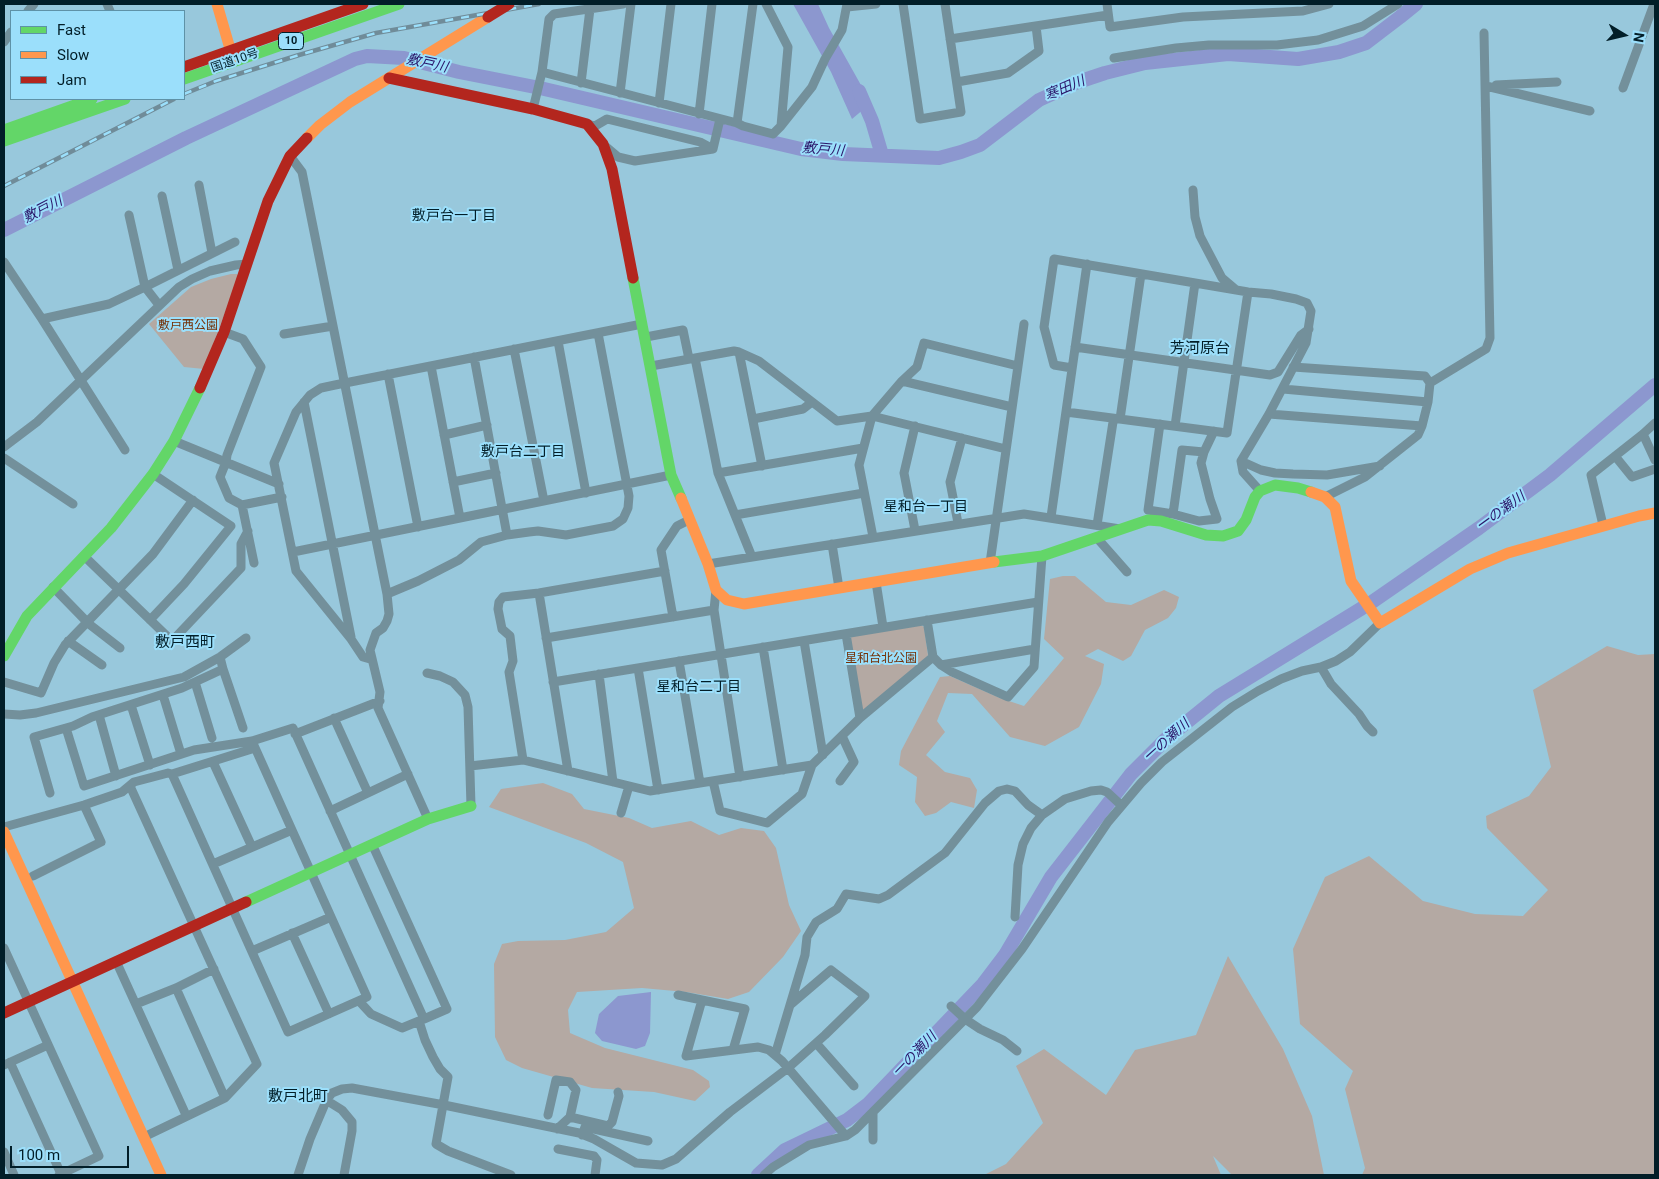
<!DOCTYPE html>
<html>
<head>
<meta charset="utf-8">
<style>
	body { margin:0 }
	#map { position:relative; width:1659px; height:1179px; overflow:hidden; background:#98c8dc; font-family:Roboto,sans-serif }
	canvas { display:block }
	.frame { position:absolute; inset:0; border:5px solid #021e28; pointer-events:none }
	.legend { position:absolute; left:10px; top:10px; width:175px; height:90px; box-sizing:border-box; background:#9bdffb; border:1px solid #5e92a7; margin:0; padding:6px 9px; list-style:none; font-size:15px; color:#021e28 }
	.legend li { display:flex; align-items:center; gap:10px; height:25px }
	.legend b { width:25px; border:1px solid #5e92a7 }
	.north { position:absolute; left:1599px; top:10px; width:50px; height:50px; -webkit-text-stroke:4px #9bdffb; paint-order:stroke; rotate:99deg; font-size:14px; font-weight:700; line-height:20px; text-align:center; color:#021e28 }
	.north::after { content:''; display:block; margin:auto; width:18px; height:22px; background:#021e28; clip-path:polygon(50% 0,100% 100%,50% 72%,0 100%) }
	.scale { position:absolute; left:10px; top:1146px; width:119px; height:22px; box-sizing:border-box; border:2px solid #021e28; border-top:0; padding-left:6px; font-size:15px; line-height:18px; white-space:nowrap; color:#021e28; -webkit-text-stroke:4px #9bdffb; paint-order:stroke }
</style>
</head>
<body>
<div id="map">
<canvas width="1659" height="1179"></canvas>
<div class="frame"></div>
<ul class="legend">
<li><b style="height:6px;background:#63d668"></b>Fast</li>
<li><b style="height:6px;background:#ff974d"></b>Slow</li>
<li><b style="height:6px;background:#b3261e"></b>Jam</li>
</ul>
<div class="north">N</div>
<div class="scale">100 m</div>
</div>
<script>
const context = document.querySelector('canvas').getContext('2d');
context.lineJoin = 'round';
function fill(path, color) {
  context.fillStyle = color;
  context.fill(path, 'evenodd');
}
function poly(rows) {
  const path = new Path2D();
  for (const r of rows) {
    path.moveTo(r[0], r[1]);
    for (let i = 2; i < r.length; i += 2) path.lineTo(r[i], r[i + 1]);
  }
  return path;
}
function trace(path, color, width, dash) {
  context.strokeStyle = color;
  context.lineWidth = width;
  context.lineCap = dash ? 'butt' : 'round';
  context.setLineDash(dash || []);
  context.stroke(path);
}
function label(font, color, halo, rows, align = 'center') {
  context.font = font + ' Roboto,"Noto Sans JP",sans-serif';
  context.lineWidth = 4;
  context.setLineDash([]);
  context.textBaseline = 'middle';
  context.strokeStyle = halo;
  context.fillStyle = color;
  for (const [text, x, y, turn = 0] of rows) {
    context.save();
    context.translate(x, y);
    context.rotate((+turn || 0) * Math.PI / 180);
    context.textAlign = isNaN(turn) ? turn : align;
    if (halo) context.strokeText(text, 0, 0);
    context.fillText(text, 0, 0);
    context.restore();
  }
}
const green = poly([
	[231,274,237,274,238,277,204,369,184,367,149,324,191,287,211,279],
	[1063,576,1075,576,1106,602,1131,605,1164,590,1179,597,1176,608,1168,618,1145,630,1131,656,1123,661,1098,649,1085,656,1104,664,1101,684,1079,727,1045,746,1010,737,972,694,948,693,937,721,945,732,926,755,945,772,970,778,977,790,974,808,951,802,936,813,925,816,915,802,917,777,899,765,901,751,940,677,950,676,1000,698,1024,706,1064,658,1044,639,1050,579],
	[921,625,924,627,928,655,927,658,865,710,862,709,850,639,852,636],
	[1607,646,1638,655,1655,654,1655,1175,1362,1175,1365,1168,1345,1089,1353,1071,1300,1024,1293,949,1325,877,1369,856,1423,901,1475,914,1523,916,1548,890,1487,828,1486,816,1529,796,1551,767,1533,690],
	[543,783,572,794,584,809,629,818,652,828,691,821,719,835,741,828,764,831,776,848,789,905,801,931,783,957,749,992,728,999,686,992,642,988,577,992,568,1010,570,1033,605,1048,693,1070,709,1081,710,1087,695,1101,654,1092,592,1088,522,1068,506,1060,495,1037,494,964,502,944,518,941,565,940,606,932,634,908,623,862,586,843,489,807,501,789],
	[1228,956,1283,1049,1312,1116,1324,1175,1232,1175,1213,1156,1221,1175,984,1175,1006,1164,1043,1123,1016,1066,1044,1049,1106,1095,1135,1050,1196,1035]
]);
const water = poly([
	[793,4,818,4,829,28,871,103,852,119,831,72],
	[651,992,650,1033,645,1046,636,1049,602,1041,595,1033,599,1014,618,996]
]);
const river = poly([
	[859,91,872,121,882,155],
	[4,230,186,138,355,59,367,56,404,58,459,72,540,88,801,149,843,154,939,158,961,152,980,145,1039,100,1078,82,1105,73,1145,63,1228,54,1298,59,1339,52,1366,43,1400,17,1416,4],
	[758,1175,785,1150,847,1120,868,1104,983,984,1005,955,1051,877,1131,774,1166,739,1219,696,1372,602,1479,528,1550,475,1655,385]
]);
const street = poly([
	[107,4,110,11],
	[903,4,920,119,961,112,945,4],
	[1107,4,1110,27,1183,17,1303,11,1329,4],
	[847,7,876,4],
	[28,11,34,4],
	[950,39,1108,15],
	[4,42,11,32],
	[1114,58,1176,48,1209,45,1277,45,1318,40,1363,26,1398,4],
	[542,72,737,123,743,126,773,134,781,126,788,47,766,4],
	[957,82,1008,73,1039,51,1036,26],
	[581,83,590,9],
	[1496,85,1557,82],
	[1486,86,1590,111],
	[1623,88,1654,4],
	[620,93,631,4],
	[659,103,671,4],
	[533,109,542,72,549,19,554,14,623,4],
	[699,114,712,4],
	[737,123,753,4],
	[587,124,595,126,607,119,700,142,713,149],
	[781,126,812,87,825,59,842,30,847,4],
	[605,146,618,157,635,161,713,149,720,119],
	[290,156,302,172,387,594,389,614,387,621,383,628,376,633,370,650,380,692,378,708,428,819],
	[199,185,212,253],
	[1193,190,1195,217,1200,236,1222,278,1235,289],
	[162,196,178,270],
	[4,262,42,319,125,450],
	[159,305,145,287,235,242],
	[42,319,109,304,145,287,129,215],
	[224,332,243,339,261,367,227,455,226,462,220,477,229,498,242,505,282,497],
	[284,334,333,326],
	[646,337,683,330,689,359],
	[558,341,586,493],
	[1075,347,1270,375,1278,372,1301,335,1309,329],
	[514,349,544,501],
	[739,352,762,466],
	[474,357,507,535],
	[695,358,718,473,752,557],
	[431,366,460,518],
	[651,366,734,351,739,352,759,361,837,421,872,416,902,381,917,367,924,343,1018,366],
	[1293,367,1425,376,1430,383,1428,402,1422,426,1418,435,1365,477,1325,497],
	[1072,368,1054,365,1044,327,1054,259,1248,292,1271,294,1296,299,1307,303,1311,311,1306,343,1269,414,1241,461,1243,472,1260,491],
	[388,374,418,527],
	[902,381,1012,407],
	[1430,383,1486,349,1490,338,1484,33],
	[1283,389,1428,402],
	[304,402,351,637],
	[1066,412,1227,433,1248,292],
	[1269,414,1422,426],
	[753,419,803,409,812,402],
	[1120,419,1141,274],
	[1160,424,1148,510,1173,514,1199,521,1217,519,1210,499,1201,463,1204,452,1214,431],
	[1175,426,1195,283],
	[1643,434,1655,460],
	[444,435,487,425],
	[174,441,279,484],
	[4,447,37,422,179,287,192,279,210,271,236,265,247,264],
	[1615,456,1632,477,1655,469],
	[4,458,73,504],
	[1241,461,1261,470,1275,473,1293,474,1327,475,1380,466],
	[718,473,863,448],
	[453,482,496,473],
	[242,505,254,563],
	[1173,514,1182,450,1204,452],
	[735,515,864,493],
	[1051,517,1087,264],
	[958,523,950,482,962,438],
	[1097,525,1113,422],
	[1603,525,1591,475,1643,434,1655,423],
	[915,530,904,473,915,426],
	[873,537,859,465,872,416,1006,449],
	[1097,538,1127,572],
	[832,544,839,588],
	[293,552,671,475],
	[84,556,172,641,241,568,241,544,248,531],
	[990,563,1024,324],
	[708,564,1024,514,1120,529],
	[876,582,883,627],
	[53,587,89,624,120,648],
	[716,590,714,610,740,777],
	[539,593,568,771],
	[387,594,418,581,459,560,481,542,507,535,529,532,538,531,566,535,613,526,623,519,628,508,629,496,598,333],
	[673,617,661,550,677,526,689,520],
	[150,620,184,584,231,526,153,474],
	[927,620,933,657,941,665,952,672,1008,697,1034,667,1042,556],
	[846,634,860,718],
	[546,638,714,610],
	[68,641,102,665],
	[804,641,823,755],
	[763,647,783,770],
	[370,659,363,657,351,639,296,571,274,463,296,412,310,395,321,388,335,385,642,324],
	[679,661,700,783],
	[941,665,1035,649],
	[1321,667,1331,684,1359,714,1367,726,1373,732],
	[638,668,658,790],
	[223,669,243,728],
	[427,673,440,676,453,682,465,695,468,707,471,806],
	[599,674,613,782],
	[4,682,41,693,54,663,65,645,153,554,193,500],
	[195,682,212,738],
	[553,682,1038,602],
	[163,695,181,754],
	[131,705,150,765],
	[4,714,20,715,36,713,184,677,220,657,246,638],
	[99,715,116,776],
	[334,718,368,793],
	[66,728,84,786,194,750,252,741,293,728,424,1019,447,1009,372,844],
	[295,734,380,701],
	[523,760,509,672,513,661,510,636,502,629,498,609,499,602,503,597,539,593,665,571],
	[213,762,252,847],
	[470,766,523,760,650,791,812,765],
	[172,774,288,1032,367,997,252,741],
	[713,781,720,811,767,823,802,794,812,765,860,718,933,657],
	[840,781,854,762,842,736],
	[130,786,257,1064,225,1098,148,1135],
	[50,793,34,737,73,726,92,717,182,688,223,669,220,657],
	[330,811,408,774],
	[621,813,629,786],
	[4,827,84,805,122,792,134,782,168,773,172,774,255,748],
	[213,864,292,830],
	[33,876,101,842,84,805],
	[1015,917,1018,865,1023,844,1031,828,1042,815,1065,799,1091,791,1101,790,1107,792,1121,805],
	[292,933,329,1014],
	[4,948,99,1156,59,1175],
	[252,951,331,917],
	[116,961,186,1115],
	[176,988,225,1098],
	[678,995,745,1009,733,1050],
	[702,1000,686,1056,758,1047,769,1050,782,1061,846,1136],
	[359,1001,371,1014,402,1028,419,1021,425,1040,433,1057,440,1069,448,1077,436,1144,448,1151,511,1175],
	[136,1004,176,988,214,969],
	[951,1006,965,1019,980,1029,1003,1040,1017,1051],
	[816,1043,854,1086],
	[775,1055,805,955,807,937,816,922,837,909,846,894,879,899,888,895,945,853,985,803,999,791,1007,789,1015,791,1028,805,1042,815],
	[10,1062,61,1174],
	[4,1065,48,1045],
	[326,1100,342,1110,352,1122,352,1131,344,1175],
	[548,1115,556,1080,570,1082,576,1090,570,1117,557,1129],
	[570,1117,608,1126,612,1122,619,1096,618,1092],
	[582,1135,585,1127,648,1141],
	[873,1140,873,1112],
	[558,1149,594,1156,597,1160,595,1175],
	[4,1152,14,1175],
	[298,1175,310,1139,327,1099,332,1093,342,1089,352,1088,444,1105,579,1133,594,1139,636,1163,662,1165,676,1159,730,1112,788,1068,825,1035,865,996,831,970,790,1005],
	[764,1175,773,1167,809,1145,846,1136,855,1130,977,1007,1022,949,1108,822,1141,783,1162,762,1232,707,1258,691,1281,679,1302,671,1321,667,1336,661,1350,652,1380,623]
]);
const fast = poly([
	[184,79,399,4],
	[4,130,92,99],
	[4,141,125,99],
	[633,278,671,475,681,498],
	[994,562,1042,556,1148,520,1161,521,1206,535,1223,536,1238,531,1246,520,1255,497,1260,491,1275,485,1298,488,1311,492],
	[4,656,27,616,111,528,153,474,174,441,200,388],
	[246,902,428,819,471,806]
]);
const slow = poly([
	[217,4,233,59],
	[307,138,320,125,350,102,488,17],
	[1311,492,1325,497,1335,507,1351,581,1380,623,1470,569,1508,553,1639,516,1655,513],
	[681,498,708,564,716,590,727,600,744,604,994,562],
	[4,832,161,1175]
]);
const jam = poly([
	[184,67,363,4],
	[389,78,533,109,587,124,603,144,612,169,633,278],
	[200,388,224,332,268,201,290,156,307,138],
	[4,1013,246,902]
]);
const rail = poly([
	[184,94,216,81,299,55,376,33,539,4],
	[4,186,174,99]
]);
const jamBridge = poly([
	[488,17,509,4]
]);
const shields = [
	[291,41,25]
];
const shieldNames = [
	["10",291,41]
];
const streetNames = [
	["国道10号",235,61,-19]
];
const parkNames = [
	["敷戸西公園",188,326],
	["星和台北公園",881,659]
];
const waterNames = [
	["敷戸川",427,64,12],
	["寒田川",1065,89,-23],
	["敷戸川",823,150,5],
	["敷戸川",43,210,-27],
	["一の瀬川",1501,512,-36],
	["一の瀬川",1167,741,-42],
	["一の瀬川",915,1055,-46]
];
const neighbourhoodNames = [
	["敷戸台一丁目",454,216],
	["敷戸台二丁目",523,452],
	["星和台一丁目",926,507],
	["星和台二丁目",699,687]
];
const quarterNames = [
	["芳河原台",1200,349],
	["敷戸西町",185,643],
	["敷戸北町",298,1097]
];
fill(green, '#b4a9a3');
fill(water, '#8c97cf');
trace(river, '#8c97cf', 14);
trace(street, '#73909b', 9);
trace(fast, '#63d668', 11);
trace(slow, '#ff974d', 11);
trace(jam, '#b3261e', 11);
trace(rail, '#708c99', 4.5);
trace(rail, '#9bdffb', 2.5, [8]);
trace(jamBridge, '#b3261e', 11);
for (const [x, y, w] of shields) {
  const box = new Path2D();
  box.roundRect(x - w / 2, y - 8.5, w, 17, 4);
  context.fillStyle = '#9bdffb';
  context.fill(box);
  trace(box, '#021e28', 1);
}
label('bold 11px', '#021e28', null, shieldNames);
label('12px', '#021e28', '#9bdffb', streetNames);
label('12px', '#753107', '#9bdffb', parkNames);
label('italic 14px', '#2a1569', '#9bdffb', waterNames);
label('14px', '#021e28', '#9bdffb', neighbourhoodNames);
label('15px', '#021e28', '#9bdffb', quarterNames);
</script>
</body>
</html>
